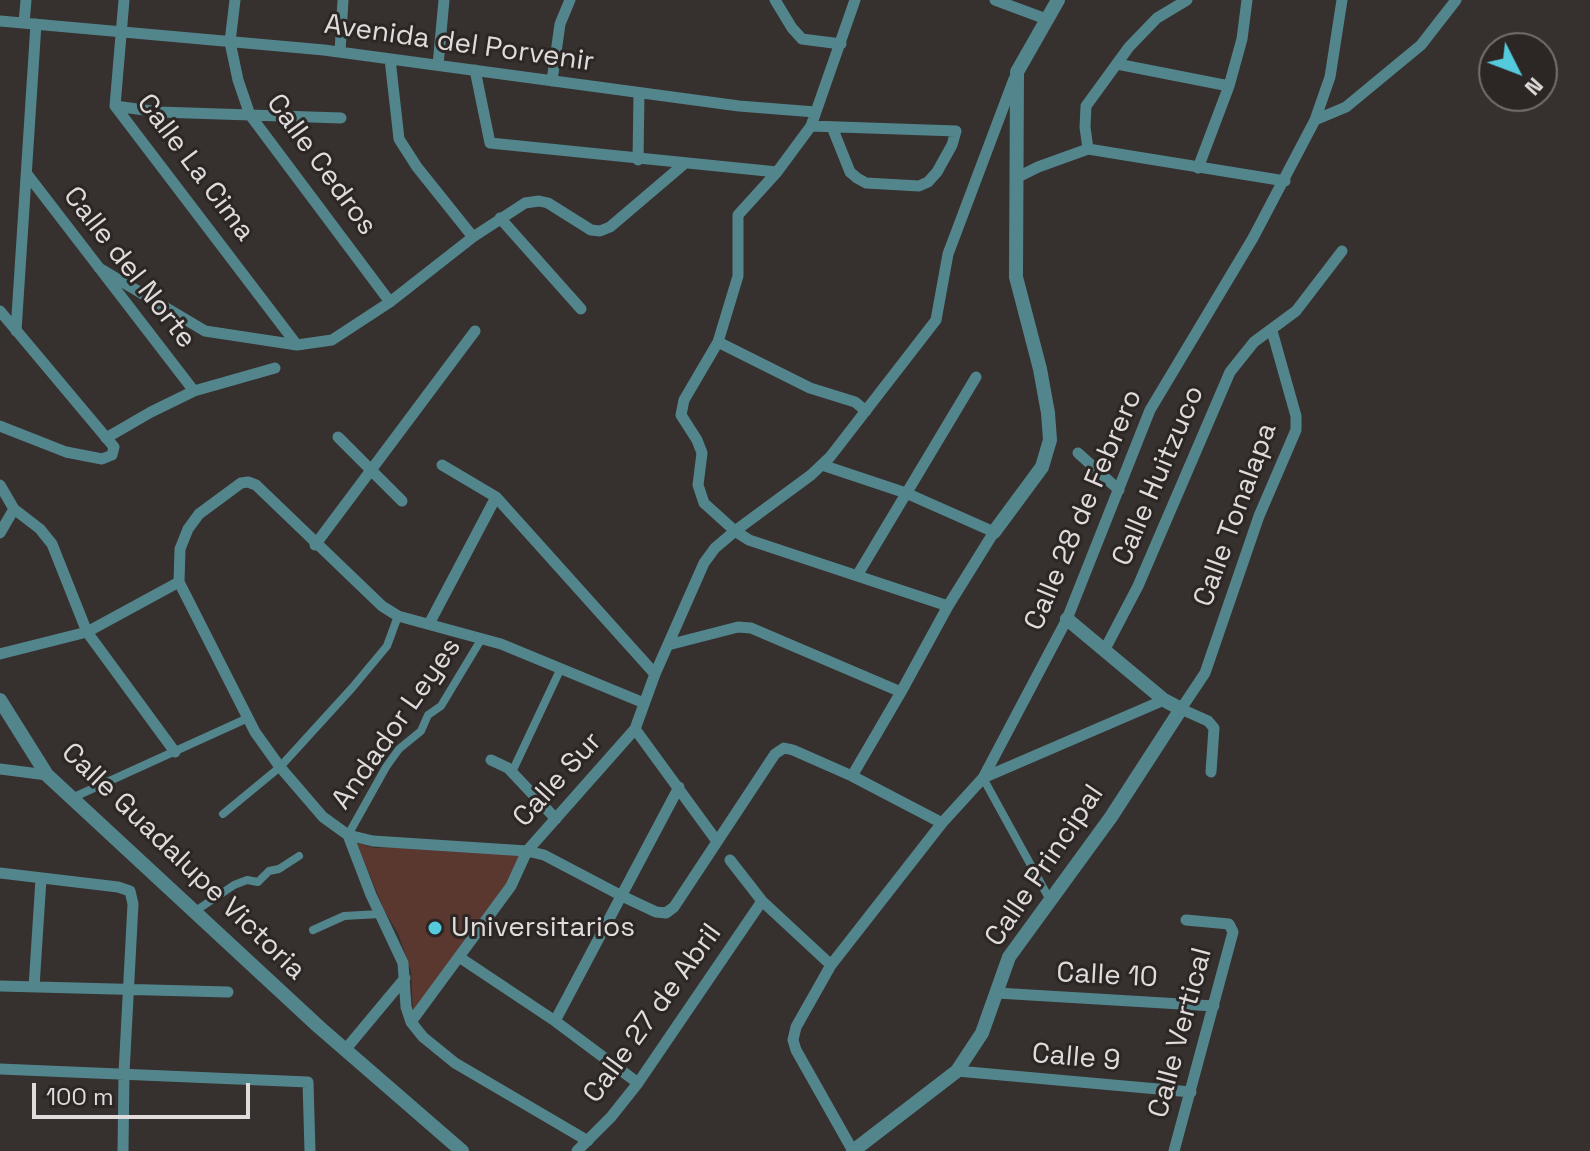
<!DOCTYPE html>
<html>
<head>
<meta charset="utf-8">
<style>
	body { margin:0 }
	#map { position:relative; width:1590px; height:1151px; overflow:hidden; background:#36302e; font-family:"Space Grotesk",sans-serif }
	canvas { display:block }
	.north { position:absolute; left:1478px; top:32px; width:80px; height:80px; box-sizing:border-box; background:#2c2624; border:2px solid #746f6d; border-radius:50%; rotate:132deg; font-size:22px; font-weight:700; line-height:32px; text-align:center; color:#e0dcdb }
	.north::after { content:''; display:block; margin:auto; width:28px; height:36px; background:#54cadc; clip-path:polygon(50% 0,100% 100%,50% 72%,0 100%) }
	.scale { position:absolute; left:32px; top:1083px; width:218px; height:36px; box-sizing:border-box; border:4px solid #e0dcdb; border-top:0; padding-left:10px; font-size:24px; line-height:28px; white-space:nowrap; color:#e0dcdb; -webkit-text-stroke:6px #2c2624; paint-order:stroke }
</style>
</head>
<body>
<div id="map">
<canvas width="1590" height="1151"></canvas>
<div class="north">N</div>
<div class="scale">100 m</div>
</div>
<script>
const context = document.querySelector('canvas').getContext('2d');
context.lineJoin = 'round';
function fill(path, color) {
  context.fillStyle = color;
  context.fill(path, 'evenodd');
}
function poly(rows) {
  const path = new Path2D();
  for (const r of rows) {
    path.moveTo(r[0], r[1]);
    for (let i = 2; i < r.length; i += 2) path.lineTo(r[i], r[i + 1]);
  }
  return path;
}
function trace(path, color, width, dash) {
  context.strokeStyle = color;
  context.lineWidth = width;
  context.lineCap = dash ? 'butt' : 'round';
  context.setLineDash(dash || []);
  context.stroke(path);
}
function label(font, color, halo, rows, align = 'center') {
  context.font = font + ' "Space Grotesk",sans-serif';
  context.lineWidth = 6;
  context.setLineDash([]);
  context.textBaseline = 'middle';
  context.strokeStyle = halo;
  context.fillStyle = color;
  for (const [text, x, y, turn = 0] of rows) {
    context.save();
    context.translate(x, y);
    context.rotate((+turn || 0) * Math.PI / 180);
    context.textAlign = isNaN(turn) ? turn : align;
    if (halo) context.strokeText(text, 0, 0);
    context.fillText(text, 0, 0);
    context.restore();
  }
}
const green = poly([
	[357,843,375,848,394,847,521,854,505,888,413,1013,411,971,398,933,384,910]
]);
const pedestrian = poly([
	[512,772,561,668],
	[983,778,1050,900],
	[72,798,248,718],
	[223,814,280,767,352,688,387,646,398,616],
	[348,835,386,767,399,749,421,731,428,715,441,706,482,638],
	[194,912,234,885,247,880,258,882,269,871,279,869,299,856],
	[313,930,344,916,380,914]
]);
const minor = poly([
	[124,0,115,106,297,345],
	[235,0,230,42,238,80,250,115,390,302],
	[775,0,792,28,802,39,841,44],
	[855,0,811,126,777,172,738,215,738,276,718,342,684,400,681,415,697,440,702,453,698,485,704,503,735,531,749,540,948,606],
	[995,0,1046,19],
	[0,21,324,50,739,106,815,112],
	[24,23,26,0],
	[340,52,343,0],
	[390,59,399,139,417,167,473,237],
	[1117,64,1229,86],
	[438,65,444,0],
	[475,70,490,143,777,172],
	[552,81,560,24,570,0],
	[115,106,159,112,341,118],
	[1315,120,1346,107,1421,45,1456,0],
	[811,126,956,131,952,145,937,172,928,182,919,186,866,183,857,178,850,172,832,127],
	[1088,149,1085,127,1086,106,1129,47,1157,18,1187,0],
	[638,160,639,93],
	[1198,168,1229,86,1242,39,1247,0],
	[27,174,194,391],
	[1018,177,1038,167,1088,149,1285,181],
	[500,218,581,309],
	[99,268,205,331,297,345,332,340,390,302,473,237,525,203,539,201,548,203,591,230,600,231,610,227,684,164],
	[0,311,114,447,112,455,102,459,66,452,0,426],
	[16,331,36,24],
	[718,342,810,388,855,402,866,411],
	[338,437,402,501],
	[106,438,151,412,194,391,275,368],
	[1078,453,1119,490],
	[442,465,496,497,655,674],
	[822,465,906,493,994,532,948,606,901,692,852,776],
	[0,485,14,509,0,533],
	[14,509,40,529,52,544,87,632,175,752],
	[315,545,475,331],
	[858,574,976,377],
	[429,624,496,497],
	[668,645,738,627,751,628,901,692],
	[1104,651,1138,586,1230,372,1254,342,1296,311,1342,251],
	[0,654,87,632,179,582],
	[644,703,501,644,398,616,382,606,256,485,248,482,241,483,199,514,188,529,180,549,179,582,255,732,280,767,323,817,348,835,373,841,527,851,544,855,622,896,656,912,666,913,674,907,775,754,784,748,793,750,852,776,942,823],
	[635,729,716,840],
	[491,760,508,768,556,819],
	[0,769,47,775],
	[1211,772,1214,728,1208,721,1181,709,1205,673,1259,516,1296,430,1296,416,1272,331],
	[983,778,1164,700],
	[348,835,371,895,403,963,406,1007,411,1022,423,1037,455,1063,588,1141],
	[730,860,762,901,831,965],
	[0,873,118,887,130,891,133,904,124,1073,123,1151],
	[459,957,555,1021,638,1083],
	[0,986,228,992],
	[34,987,41,879],
	[997,993,1214,1006],
	[555,1021,679,787],
	[411,1022,511,886,527,851,635,729,655,674,704,563,715,548,735,531,811,475,830,457,936,320,948,254,1014,79],
	[345,1050,405,978],
	[0,1069,308,1082,310,1151],
	[957,1071,1191,1092],
	[577,1151,611,1117,638,1083,762,901],
	[853,1151,796,1050,793,1040,796,1027,831,965,942,823,983,778,1067,619,1150,410,1253,238,1315,120,1330,77,1342,0],
	[1174,1151,1233,932,1229,924,1186,920]
]);
const tertiary = poly([
	[994,532,1042,467,1050,440,1048,413,1040,369,1016,277,1017,72,1058,0],
	[0,700,47,775,319,1027,462,1151],
	[853,1151,957,1071,982,1033,1009,957,1111,817,1181,709,1164,700,1067,619]
]);
const markers = [
	[435,928,8,"#54cadc"]
];
const streetNames = [
	["Avenida del Porvenir",459,44,8],
	["Calle Cedros",321,165,54],
	["Calle La Cima",195,168,53],
	["Calle del Norte",129,268,52],
	["Calle Huitzuco",1159,476,-67],
	["Calle 28 de Febrero",1084,510,-67],
	["Calle Tonalapa",1236,515,-70],
	["Andador Leyes",397,724,-55],
	["Calle Sur",558,780,-48],
	["Calle Guadalupe Victoria",183,862,44],
	["Calle Principal",1045,866,-56],
	["Calle 10",1107,976,3],
	["Calle 27 de Abril",653,1014,-54],
	["Calle Vertical",1181,1033,-75],
	["Calle 9",1076,1058,5]
];
const poiNames = [
	["Universitarios",451,928]
];
fill(green, '#5b382f');
trace(pedestrian, '#53858d', 8);
trace(minor, '#53858d', 11);
trace(tertiary, '#53858d', 14);
for (const [x, y, r, color] of markers) {
  const dot = new Path2D();
  dot.arc(x, y, r, 0, 2 * Math.PI);
  context.fillStyle = color;
  context.fill(dot);
  trace(dot, '#2c2624', 3);
}
label('28px', '#e0dcdb', '#2c2624', streetNames);
label('28px', '#e0dcdb', '#2c2624', poiNames, 'left');
</script>
</body>
</html>
